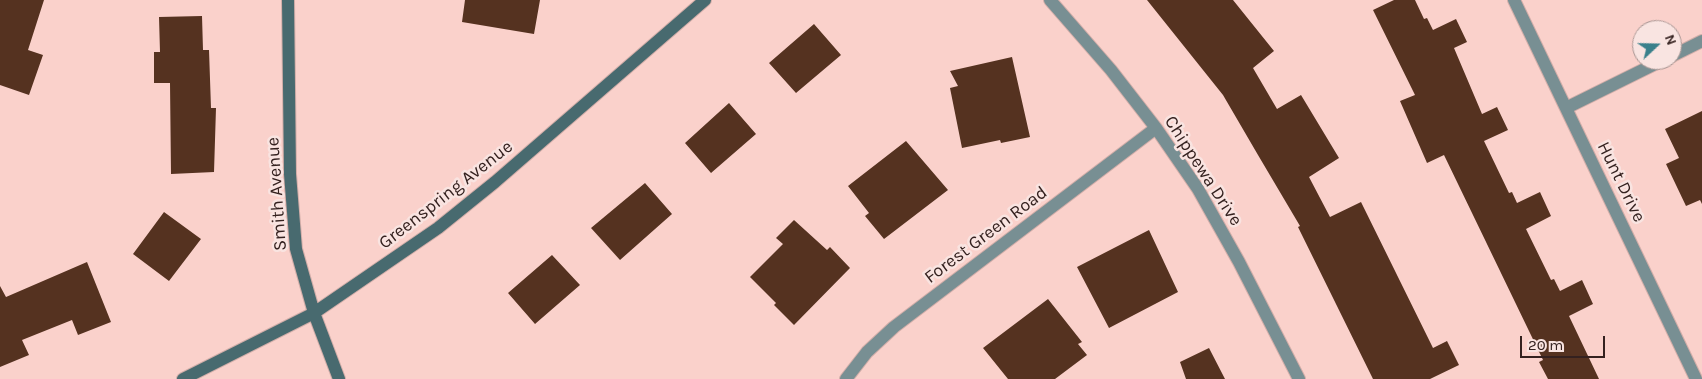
<!DOCTYPE html>
<html>
<head>
<meta charset="utf-8">
<style>
	body { margin:0 }
	#map { position:relative; width:1702px; height:379px; overflow:hidden; background:#fad1cb; font-family:Karla,sans-serif }
	canvas { display:block }
	.north { position:absolute; left:1632px; top:20px; width:50px; height:50px; box-sizing:border-box; background:#f9e4e1; border:1px solid #aa9693; border-radius:50%; rotate:69deg; font-size:14px; font-weight:700; line-height:20px; text-align:center; color:#34211f }
	.north::after { content:''; display:block; margin:auto; width:18px; height:22px; background:#3a808b; clip-path:polygon(50% 0,100% 100%,50% 72%,0 100%) }
	.scale { position:absolute; left:1520px; top:336px; width:85px; height:22px; box-sizing:border-box; border:2px solid #34211f; border-top:0; padding-left:6px; font-size:15px; line-height:18px; white-space:nowrap; color:#34211f; -webkit-text-stroke:4px #f9e4e1; paint-order:stroke }
</style>
</head>
<body>
<div id="map">
<canvas width="1702" height="379"></canvas>
<div class="north">N</div>
<div class="scale">20 m</div>
</div>
<script>
const context = document.querySelector('canvas').getContext('2d');
context.lineJoin = 'round';
function fill(path, color) {
  context.fillStyle = color;
  context.fill(path, 'evenodd');
}
function poly(rows) {
  const path = new Path2D();
  for (const r of rows) {
    path.moveTo(r[0], r[1]);
    for (let i = 2; i < r.length; i += 2) path.lineTo(r[i], r[i + 1]);
  }
  return path;
}
function trace(path, color, width, dash) {
  context.strokeStyle = color;
  context.lineWidth = width;
  context.lineCap = dash ? 'butt' : 'round';
  context.setLineDash(dash || []);
  context.stroke(path);
}
function label(font, color, halo, rows, align = 'center') {
  context.font = font + ' Karla,sans-serif';
  context.lineWidth = 5;
  context.setLineDash([]);
  context.textBaseline = 'middle';
  context.strokeStyle = halo;
  context.fillStyle = color;
  for (const [text, x, y, turn = 0] of rows) {
    context.save();
    context.translate(x, y);
    context.rotate((+turn || 0) * Math.PI / 180);
    context.textAlign = isNaN(turn) ? turn : align;
    if (halo) context.strokeText(text, 0, 0);
    context.fillText(text, 0, 0);
    context.restore();
  }
}
const building = poly([
	[0,0,44,0,28,50,43,55,29,95,0,85],
	[465,0,540,0,534,34,462,22],
	[1147,0,1233,0,1274,51,1253,68,1277,109,1301,95,1339,158,1309,177,1330,217,1361,202,1433,348,1447,341,1459,365,1430,379,1373,379,1298,227,1300,226,1258,155,1223,95],
	[1394,0,1415,0,1424,19,1427,18,1433,30,1456,19,1467,42,1454,48,1482,114,1497,107,1508,130,1484,141,1509,193,1512,192,1517,203,1540,192,1551,216,1526,229,1551,280,1554,279,1560,291,1582,280,1593,304,1569,316,1599,379,1548,379,1539,362,1543,360,1444,155,1427,163,1400,101,1415,95,1373,10],
	[202,16,203,50,209,50,211,108,216,108,214,172,171,174,170,83,154,83,154,52,160,52,159,17],
	[814,24,841,55,796,93,769,63],
	[1012,57,1030,137,1001,143,1000,140,962,148,950,88,958,86,950,71],
	[729,103,756,134,711,173,685,143],
	[1702,111,1702,204,1700,200,1686,206,1666,164,1679,158,1665,129],
	[906,141,948,190,884,239,865,216,869,213,848,186],
	[645,183,672,214,620,260,591,228],
	[164,212,201,239,169,281,133,254],
	[794,220,827,250,830,247,850,268,794,325,774,305,776,303,750,277,783,244,776,238],
	[1149,230,1178,292,1109,328,1077,267],
	[552,255,580,285,535,324,508,293],
	[87,262,111,322,78,335,72,320,22,340,29,355,0,367,0,286,6,297],
	[1048,299,1082,342,1078,344,1087,355,1055,379,1008,379,983,348],
	[1209,348,1225,379,1186,379,1180,362]
]);
const minor = poly([
	[1050,0,1111,70,1156,128,1198,189,1239,262,1299,379],
	[1514,0,1696,379],
	[1672,56,1702,41],
	[1566,108,1663,60],
	[846,379,867,352,894,327,1156,128]
]);
const secondary = poly([
	[288,0,290,174,296,249,314,313,339,379],
	[183,379,314,313,438,228,495,182,705,0]
]);
const streetNames = [
	["Chippewa Drive",1203,171,57],
	["Hunt Drive",1621,182,64],
	["Smith Avenue",277,194,-94],
	["Greenspring Avenue",446,195,-38],
	["Forest Green Road",986,235,-37]
];
fill(building, '#553220');
trace(minor, '#d2aea9', 14);
trace(secondary, '#d2aea9', 14);
trace(minor, '#788f93', 12);
trace(secondary, '#486a6f', 12);
label('18px', '#34211f', '#f9e4e1', streetNames);
</script>
</body>
</html>
